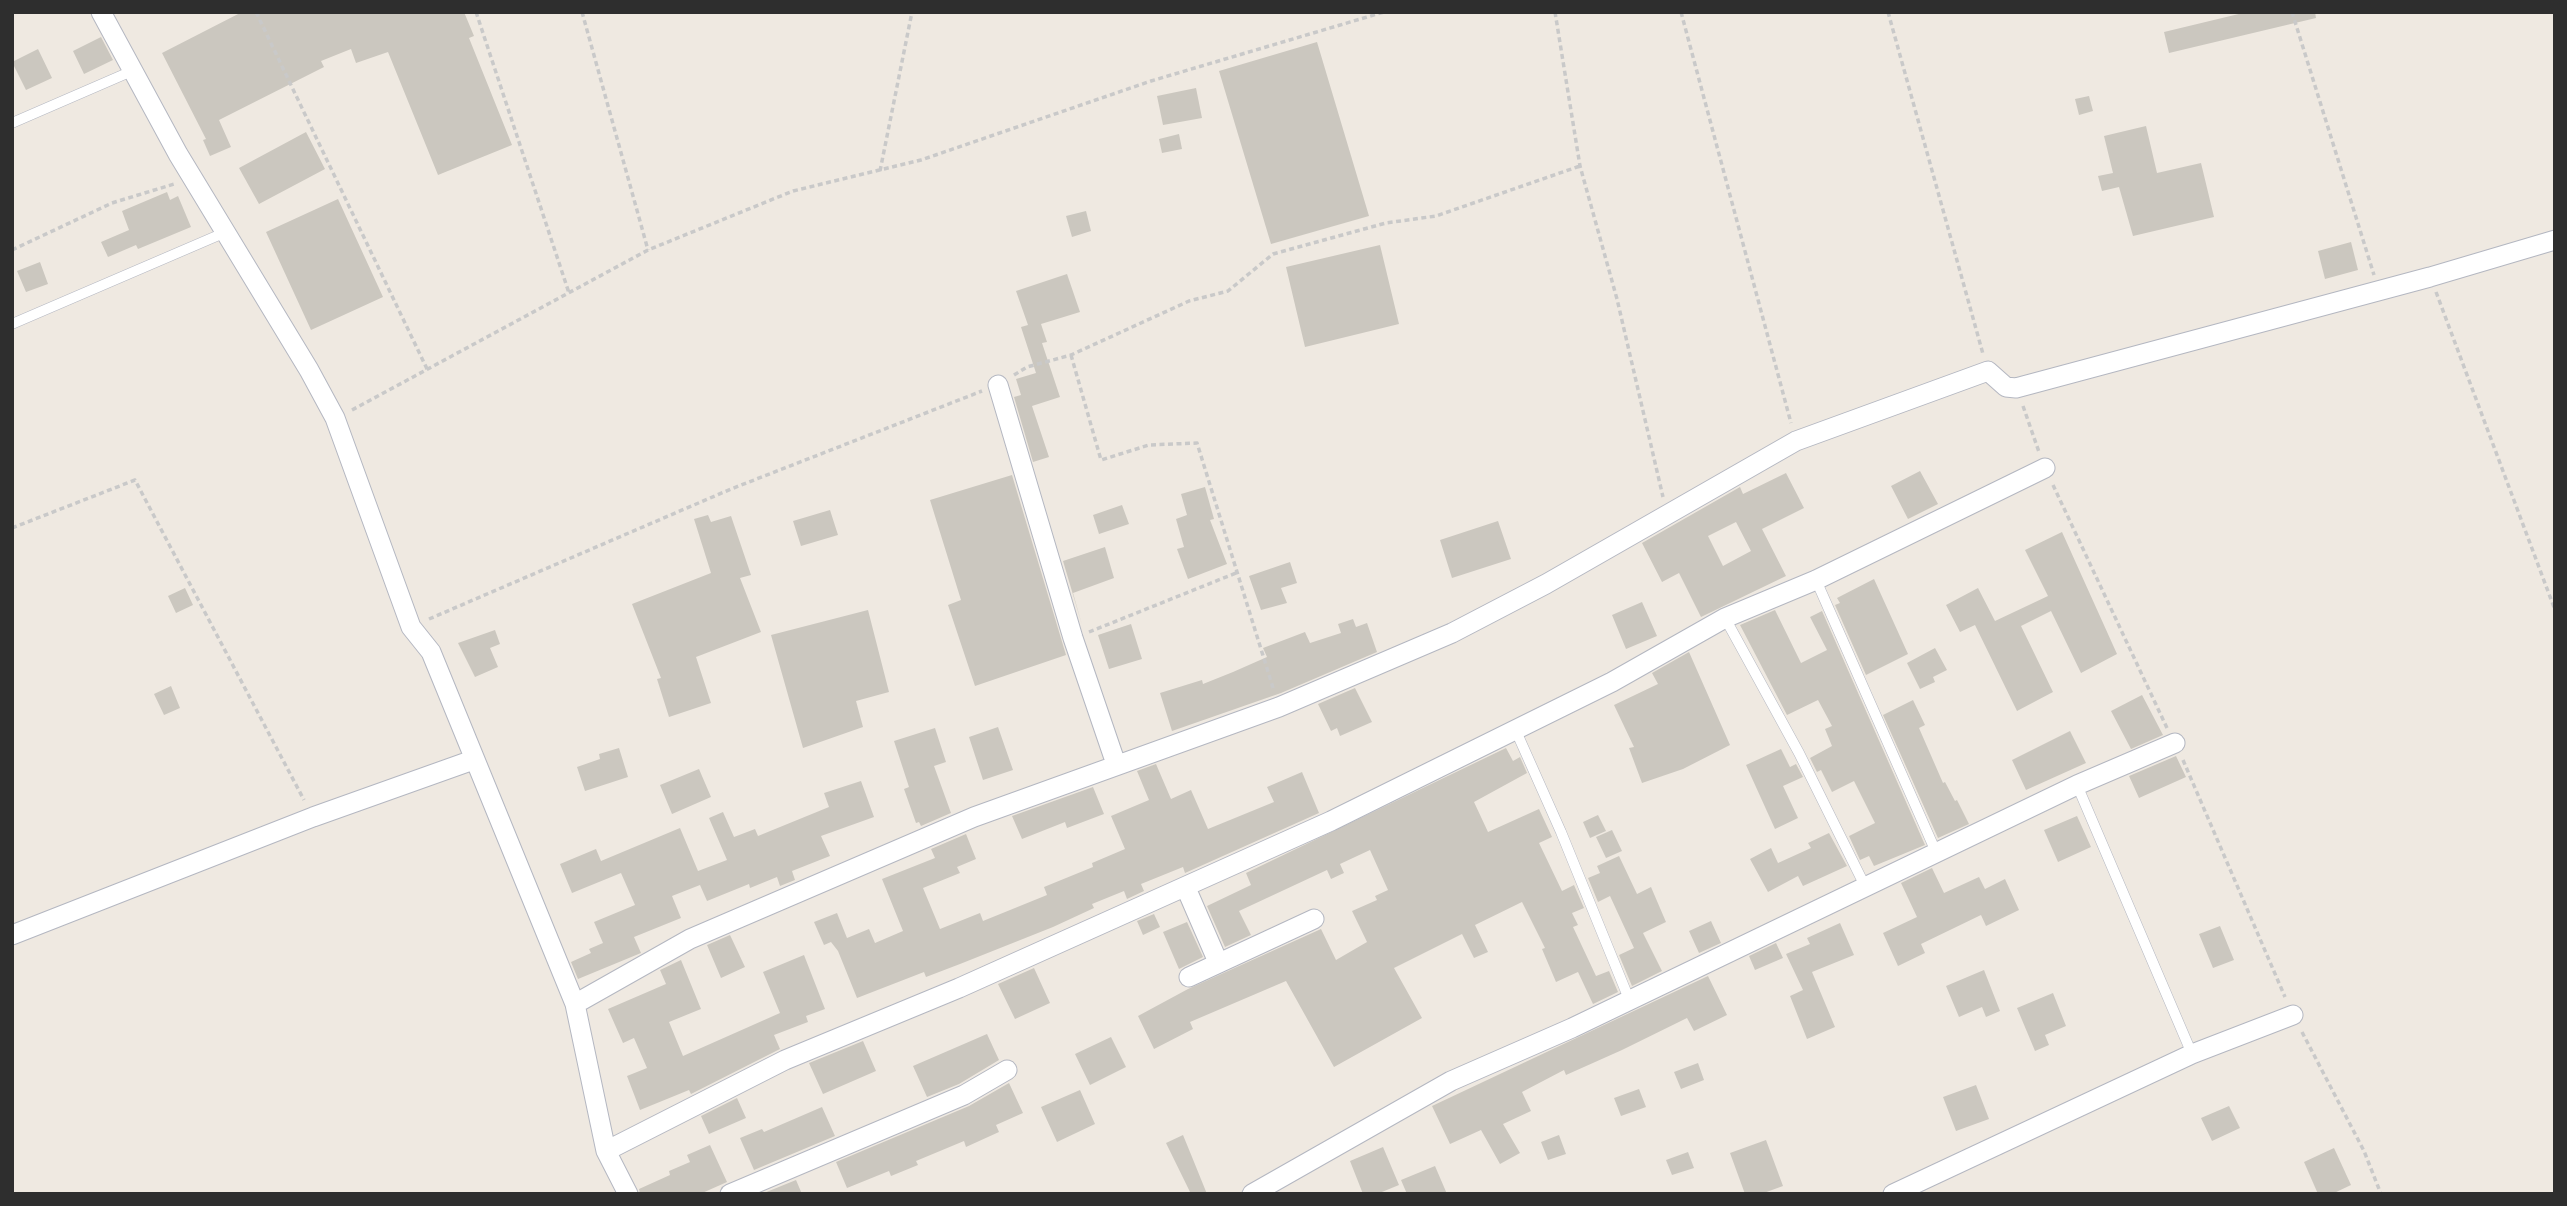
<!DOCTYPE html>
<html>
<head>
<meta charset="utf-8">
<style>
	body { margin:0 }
	#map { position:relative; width:2567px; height:1206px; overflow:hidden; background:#efe9e1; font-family:"PT Sans",sans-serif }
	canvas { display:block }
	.frame { position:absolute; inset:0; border:14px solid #2e2e2e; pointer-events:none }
</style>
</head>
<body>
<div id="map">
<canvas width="2567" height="1206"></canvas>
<div class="frame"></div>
</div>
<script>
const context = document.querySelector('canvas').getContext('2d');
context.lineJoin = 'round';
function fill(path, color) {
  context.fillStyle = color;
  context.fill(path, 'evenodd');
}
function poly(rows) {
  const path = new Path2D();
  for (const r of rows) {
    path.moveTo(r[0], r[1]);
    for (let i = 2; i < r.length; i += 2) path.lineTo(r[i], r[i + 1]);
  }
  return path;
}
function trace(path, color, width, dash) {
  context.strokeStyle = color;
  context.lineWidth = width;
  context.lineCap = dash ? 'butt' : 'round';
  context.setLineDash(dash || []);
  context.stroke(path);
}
const building = poly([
	[242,12,464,12,474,36,469,38,512,145,438,175,388,52,356,63,351,49,321,61,324,67,219,120,231,147,210,156,203,140,206,139,162,53],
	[2247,12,2315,12,2316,18,2169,53,2164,32],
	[101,37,113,60,84,74,73,51],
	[1317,42,1369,216,1271,244,1219,71],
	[38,49,52,78,26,90,12,62],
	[1196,88,1202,118,1163,125,1157,96],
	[2089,96,2093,111,2079,115,2075,99],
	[2146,126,2157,173,2201,163,2214,217,2133,236,2119,187,2102,191,2098,176,2113,173,2104,136],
	[306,132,325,169,259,204,239,168],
	[1179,134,1182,149,1162,153,1159,139],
	[167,192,170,200,178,196,191,227,138,249,136,245,108,257,101,242,129,230,122,211],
	[338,199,383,297,311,330,266,232],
	[1086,211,1091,231,1072,237,1066,216],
	[2351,242,2358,270,2325,279,2318,251],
	[1380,245,1399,324,1305,347,1286,267],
	[40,262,48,284,26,292,17,271],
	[1067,274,1080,312,1041,324,1047,342,1042,343,1060,397,1032,406,1049,457,1033,462,1014,397,1021,395,1016,379,1036,373,1021,327,1028,325,1016,291],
	[1920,471,1938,504,1908,519,1891,486],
	[1786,473,1804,508,1762,529,1786,576,1701,617,1679,573,1662,582,1642,543,1740,487,1743,494],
	[1736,522,1751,551,1723,566,1708,536],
	[1012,475,1066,655,975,686,948,605,961,600,930,500],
	[1205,487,1214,519,1210,520,1227,564,1188,579,1177,549,1184,547,1176,519,1187,515,1181,494],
	[1122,505,1129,524,1099,534,1093,515],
	[830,510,838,535,801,546,793,521],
	[708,515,711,522,731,516,751,575,740,578,761,632,696,657,711,703,669,717,657,679,661,678,632,604,711,573,694,519],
	[1498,521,1511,559,1452,578,1440,540],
	[2062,532,2117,654,2081,673,2051,611,2021,626,2053,692,2017,711,1975,625,1960,632,1946,605,1978,588,1995,621,2048,596,2025,550],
	[1105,547,1114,578,1073,593,1082,625,1063,561],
	[1290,562,1297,583,1281,588,1287,603,1261,610,1249,576],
	[1874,579,1908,654,1866,675,1835,605,1840,603,1837,598],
	[185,588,193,605,176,613,168,596],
	[1642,602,1657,636,1626,649,1612,615],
	[868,610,889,692,856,701,863,727,803,748,771,635],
	[1775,610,1801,663,1827,650,1810,617,1822,611,1925,845,1874,866,1869,856,1860,860,1849,836,1875,823,1854,781,1832,792,1821,770,1817,772,1810,758,1832,746,1825,729,1832,726,1818,700,1787,715,1740,625],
	[1353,619,1356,627,1367,623,1377,652,1281,693,1172,731,1160,693,1202,680,1203,684,1233,672,1267,657,1263,648,1305,632,1310,643,1341,633,1338,624],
	[1131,624,1142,659,1109,669,1098,635],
	[495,630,500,644,490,648,498,667,475,677,458,643],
	[1935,648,1947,670,1933,677,1935,682,1920,689,1907,663],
	[1689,652,1730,745,1683,769,1642,783,1629,748,1634,747,1614,705,1658,684,1652,673],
	[171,686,180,708,164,715,154,694],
	[1355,688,1372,722,1340,736,1337,728,1331,731,1318,704],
	[2142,695,2163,735,2131,749,2111,711],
	[1913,700,1925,725,1919,728,1943,783,1945,782,1955,801,1957,800,1969,824,1938,838,1883,715],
	[998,727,1013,770,983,780,969,737],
	[935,728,946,762,934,766,951,813,921,826,919,822,916,823,904,789,909,787,894,741],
	[2070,731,2086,763,2026,790,2012,760],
	[619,748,628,777,585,791,577,767,600,759,599,754],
	[1506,748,1513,761,1520,757,1527,773,1474,802,1488,832,1539,809,1552,837,1539,843,1562,891,1574,885,1584,908,1572,913,1578,925,1573,927,1596,976,1609,971,1618,992,1593,1004,1578,972,1556,982,1542,949,1545,948,1522,902,1475,925,1488,952,1474,958,1462,934,1394,968,1422,1018,1334,1067,1286,981,1190,1022,1193,1029,1154,1049,1138,1016,1188,989,1321,929,1336,960,1367,942,1352,911,1377,900,1375,896,1388,890,1370,850,1340,864,1344,873,1331,879,1327,870,1239,911,1251,935,1225,947,1207,906,1251,885,1246,873],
	[1781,749,1790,767,1796,764,1803,777,1783,786,1798,818,1775,829,1746,765],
	[2176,756,2186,777,2139,798,2129,776],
	[1156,764,1171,799,1191,790,1208,829,1274,802,1267,787,1302,772,1319,813,1185,873,1183,867,1141,884,1144,891,1127,899,1124,891,1092,904,1094,908,1053,927,960,964,926,977,924,972,857,998,838,951,831,942,824,945,814,922,837,913,847,938,869,929,875,943,903,931,882,879,935,858,931,849,966,834,976,859,957,867,960,873,923,888,940,929,980,913,983,921,1047,895,1044,887,1093,867,1092,863,1125,849,1111,816,1149,800,1137,771],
	[699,769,711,797,672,814,660,785],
	[861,781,874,817,821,836,830,856,792,871,795,880,780,886,777,877,750,888,749,884,707,901,700,885,672,896,681,918,634,937,641,953,578,979,571,962,591,953,589,949,603,943,594,922,635,905,621,873,572,893,560,864,596,849,601,861,680,828,698,871,727,860,709,818,723,812,734,837,755,829,758,836,829,807,824,793],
	[1093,787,1104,814,1067,828,1065,822,1022,839,1012,816],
	[1598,815,1606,831,1590,838,1583,822],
	[2077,816,2091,847,2058,862,2044,830],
	[1612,830,1622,851,1606,858,1596,837],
	[1829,833,1847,866,1803,886,1798,876,1768,892,1750,859,1771,848,1778,863,1811,848,1808,843],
	[1619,856,1637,894,1651,887,1666,922,1643,933,1662,971,1632,986,1619,955,1634,948,1610,896,1598,902,1588,878,1600,873,1597,866],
	[1932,868,1944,893,1979,877,1985,889,2005,879,2019,910,1986,926,1981,915,1921,944,1925,953,1898,966,1883,933,1917,917,1901,883],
	[1154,914,1160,927,1143,935,1137,921],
	[1711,921,1721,943,1699,953,1689,931],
	[1187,922,1203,957,1179,969,1163,932],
	[1840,923,1854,955,1812,972,1835,1027,1807,1039,1790,996,1803,990,1786,954,1810,944,1807,938],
	[2220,926,2234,960,2213,968,2199,934],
	[730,935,745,967,721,978,707,945],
	[1776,943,1783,958,1755,970,1749,956],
	[804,955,825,1009,806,1016,808,1022,774,1035,780,1049,691,1094,689,1090,640,1110,627,1076,647,1068,634,1038,623,1043,608,1009,666,984,660,970,681,960,701,1009,669,1022,683,1056,780,1013,763,972],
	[1034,968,1050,1003,1015,1019,998,984],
	[1984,970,2000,1011,1986,1017,1982,1007,1959,1017,1946,986],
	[1708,976,1727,1015,1694,1031,1687,1018,1622,1050,1566,1075,1564,1070,1522,1092,1531,1111,1503,1124,1520,1153,1500,1164,1481,1130,1450,1144,1432,1106],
	[2053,993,2066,1026,2045,1035,2049,1045,2035,1051,2017,1008],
	[987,1034,999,1060,959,1084,927,1097,913,1066],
	[1111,1037,1126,1067,1090,1085,1075,1054],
	[863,1041,876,1071,823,1094,809,1063],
	[1698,1063,1704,1080,1681,1089,1674,1072],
	[1009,1083,1023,1113,996,1125,999,1132,966,1147,964,1141,916,1161,918,1165,891,1176,889,1171,847,1188,836,1162,969,1106],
	[1976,1085,1989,1119,1956,1131,1943,1097],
	[1639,1089,1646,1107,1621,1116,1614,1098],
	[1080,1090,1095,1124,1057,1142,1041,1107],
	[737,1098,746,1118,709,1134,701,1116],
	[2229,1106,2240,1128,2212,1141,2201,1118],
	[822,1107,835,1136,754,1170,740,1138,762,1129,764,1132],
	[1183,1135,1192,1157,1207,1194,1191,1194,1166,1143],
	[1559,1135,1566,1154,1548,1160,1541,1142],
	[1766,1140,1783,1186,1761,1194,1745,1194,1730,1153],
	[710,1145,727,1182,700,1194,640,1194,639,1189,670,1175,669,1171,690,1162,687,1155],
	[1383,1147,1399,1185,1377,1194,1363,1194,1350,1161],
	[2334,1148,2351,1185,2332,1194,2318,1194,2304,1162],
	[1688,1152,1694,1168,1672,1175,1666,1160],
	[1435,1166,1447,1194,1407,1194,1401,1180],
	[796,1180,802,1194,764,1194,764,1193]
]);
const path = poly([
	[256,12,428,371],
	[476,12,569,293],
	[582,12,648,250],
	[1555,12,1580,166,1617,299,1663,497],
	[1681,12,1791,423],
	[1888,12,1983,354],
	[2292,12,2374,275],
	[880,171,912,12],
	[12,250,112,203,174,184],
	[2436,292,2555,610],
	[1071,355,1101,460,1149,445,1197,443,1274,691],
	[1014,375,1027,367,1071,355,1189,301,1228,291,1273,254,1386,223,1436,216,1580,166],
	[2023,406,2039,452],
	[352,410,648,250,793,191,921,160,1151,81,1384,12],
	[2053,485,2167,728],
	[12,528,135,480,304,800],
	[429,619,731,489,982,391],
	[1089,632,1236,573],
	[2183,760,2285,997],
	[2302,1032,2364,1151,2381,1194]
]);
const lane = poly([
	[12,123,132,71],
	[12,324,226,232],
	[1816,580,1936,852],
	[1725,618,1799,753,1865,886],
	[1516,731,1561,832,1629,999],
	[2077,785,2192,1054]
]);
const street = poly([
	[101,12,178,154,309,370,335,418,411,627,431,652,575,1004,606,1151,628,1194],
	[998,385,1073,638,1116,764],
	[1186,888,1218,962],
	[12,935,313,817,473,760],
	[1189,977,1314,919],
	[575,1004,690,939,974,817,1279,707,1452,633,1546,584,1796,441,1988,371,2006,387,2016,388,2430,277,2555,240],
	[606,1151,785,1060,959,988,1331,821,1612,682,1725,618,1816,580,2045,468],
	[730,1194,964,1095,1007,1070],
	[1252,1194,1451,1081,1572,1028,2077,785,2175,743],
	[1893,1194,2192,1054,2293,1015]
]);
fill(building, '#cbc7bf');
trace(lane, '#b4b7c1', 11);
trace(street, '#b4b7c1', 21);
trace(path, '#c9c9c9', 3.5, [5, 3.5]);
trace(lane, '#fff', 10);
trace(street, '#fff', 19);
</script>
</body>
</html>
